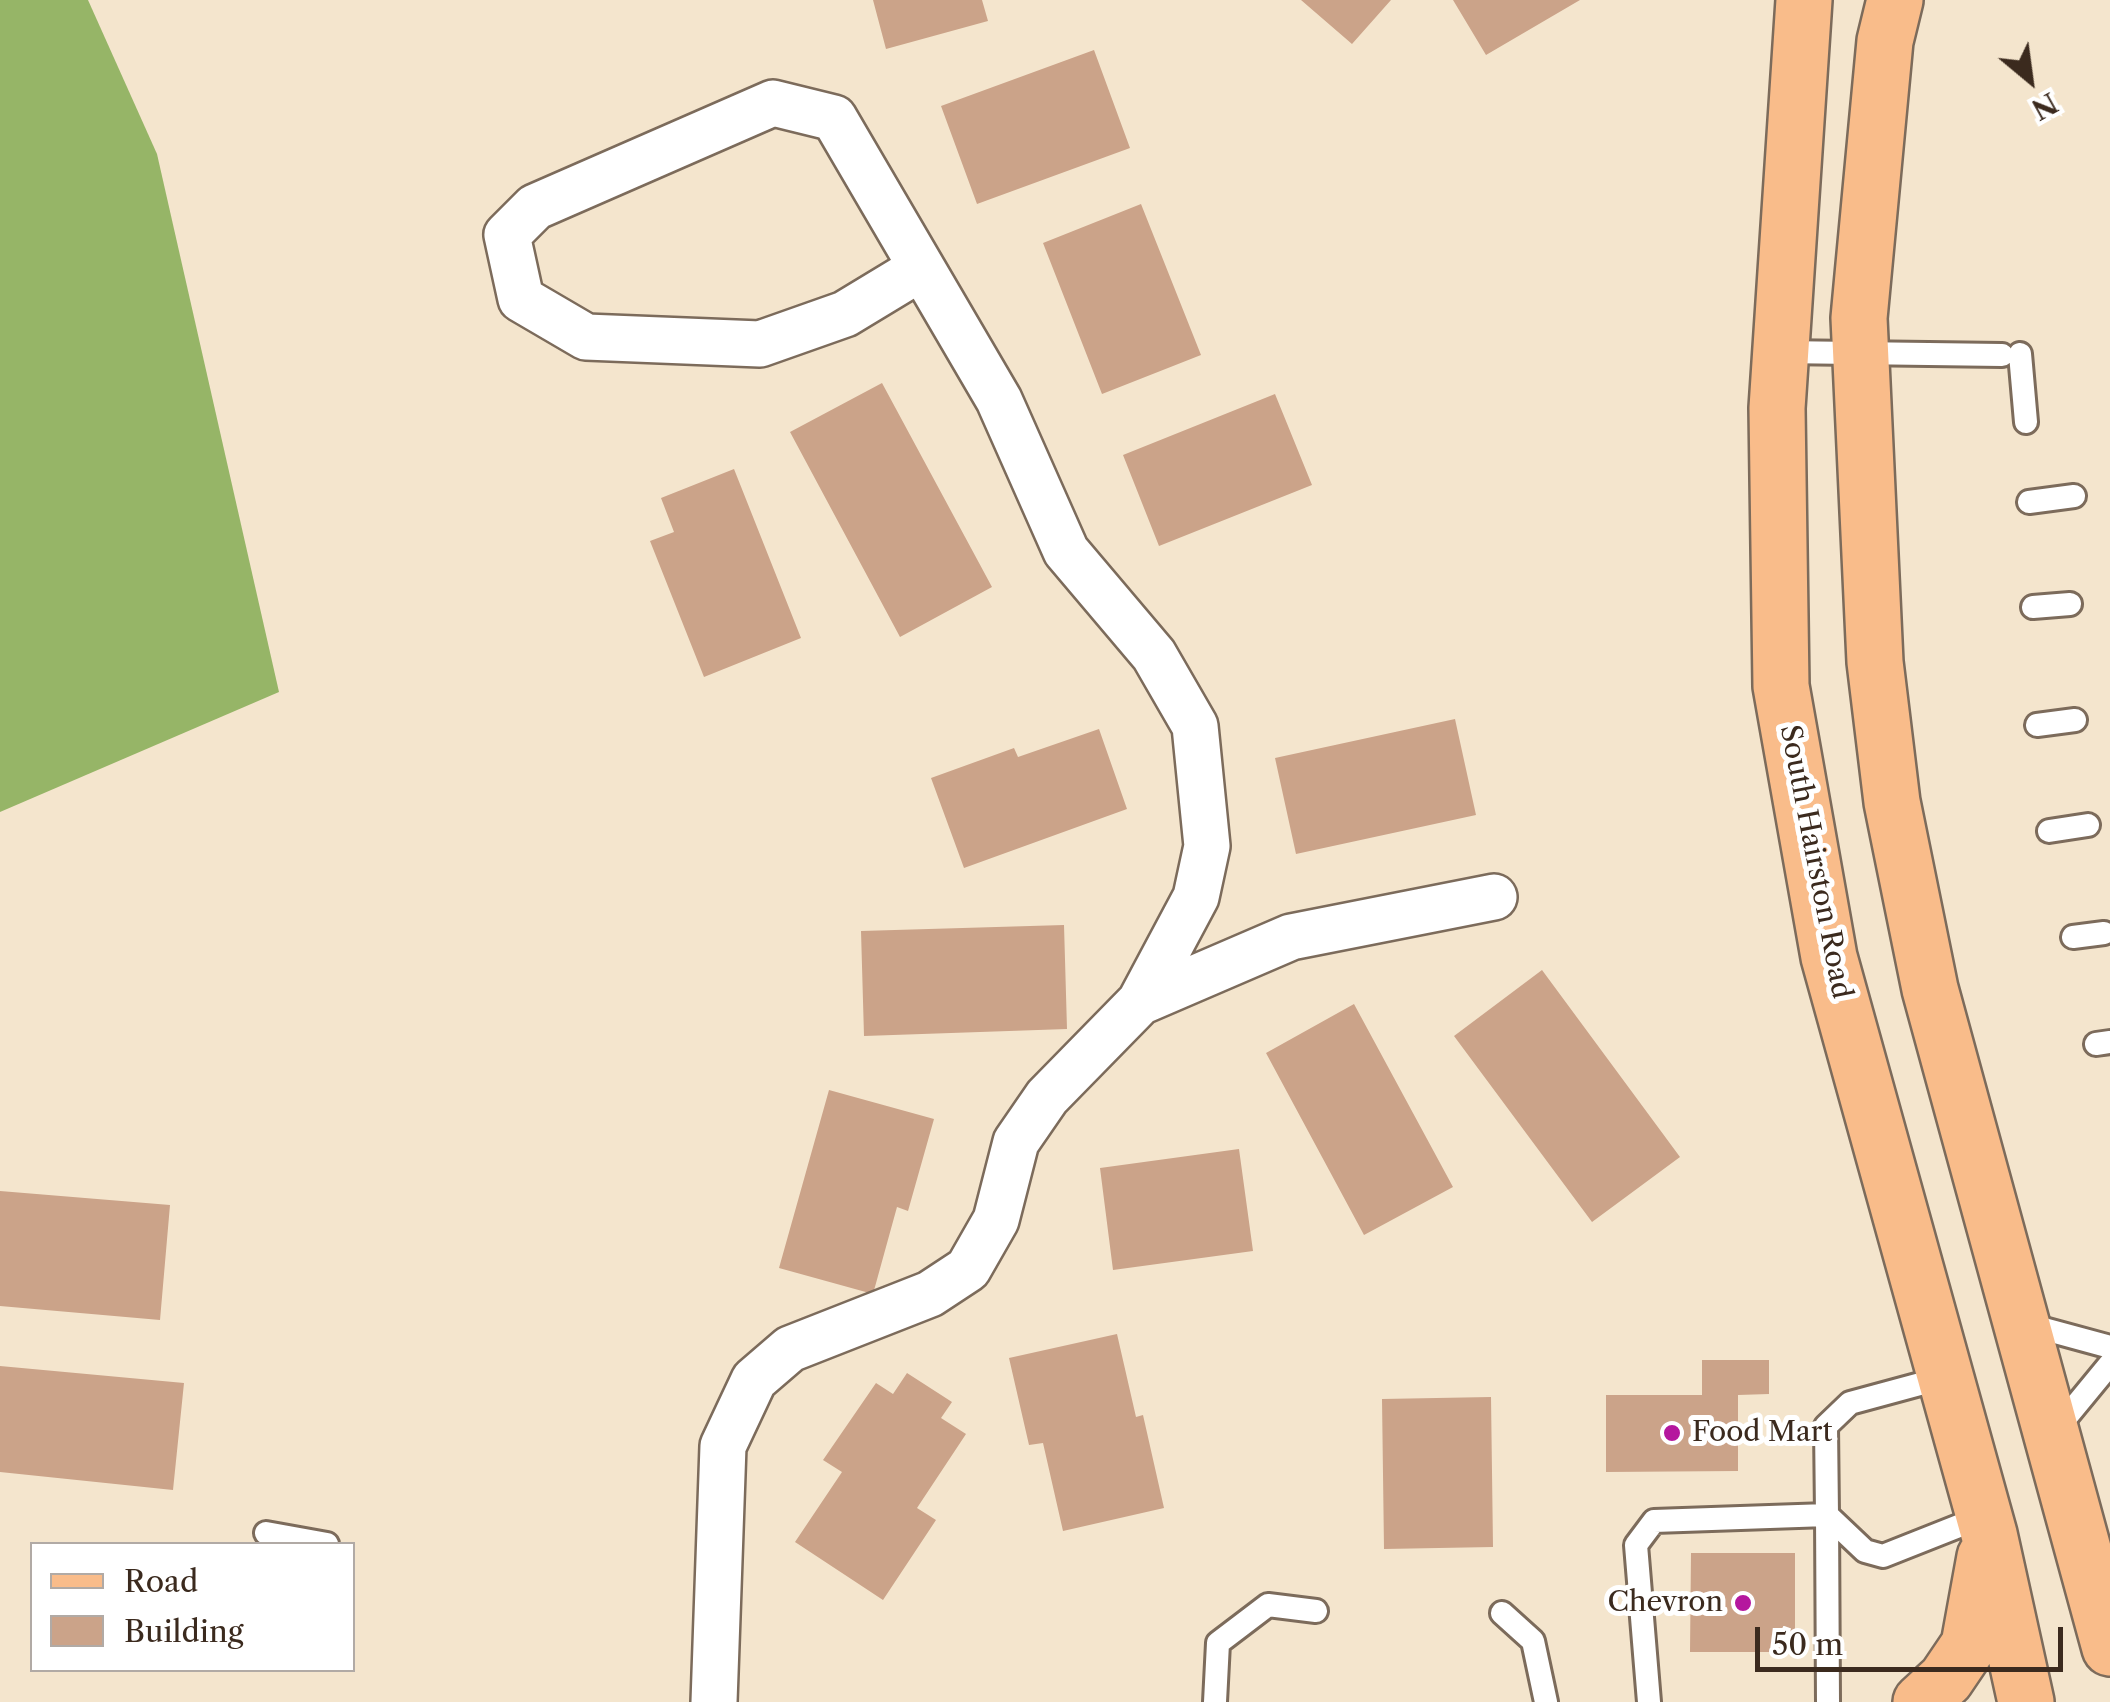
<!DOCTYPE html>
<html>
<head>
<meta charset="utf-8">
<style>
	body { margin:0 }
	#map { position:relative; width:2110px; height:1702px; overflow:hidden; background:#f4e5cd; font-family:"Libre Caslon Text",serif }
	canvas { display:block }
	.legend { position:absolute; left:30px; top:1542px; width:325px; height:130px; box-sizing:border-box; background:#fff; border:2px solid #b1aaa5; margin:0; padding:12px 18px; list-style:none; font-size:30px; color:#3b2a1e }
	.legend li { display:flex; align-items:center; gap:20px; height:50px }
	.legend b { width:50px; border:2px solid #b1aaa5 }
	.north { position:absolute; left:1980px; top:30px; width:100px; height:100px; -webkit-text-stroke:8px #fff; paint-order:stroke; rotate:151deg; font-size:28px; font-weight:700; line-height:40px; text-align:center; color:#3b2a1e }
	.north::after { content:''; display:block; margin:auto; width:35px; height:45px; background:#3b2a1e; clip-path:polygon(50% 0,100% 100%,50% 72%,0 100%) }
	.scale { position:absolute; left:1755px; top:1627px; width:308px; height:45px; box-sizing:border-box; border:5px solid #3b2a1e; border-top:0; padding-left:12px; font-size:30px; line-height:35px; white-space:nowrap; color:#3b2a1e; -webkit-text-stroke:8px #fff; paint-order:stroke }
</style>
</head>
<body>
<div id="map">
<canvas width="2110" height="1702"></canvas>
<ul class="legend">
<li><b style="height:12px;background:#f9bc8a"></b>Road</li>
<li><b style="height:28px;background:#cba389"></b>Building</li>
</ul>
<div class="north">N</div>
<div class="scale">50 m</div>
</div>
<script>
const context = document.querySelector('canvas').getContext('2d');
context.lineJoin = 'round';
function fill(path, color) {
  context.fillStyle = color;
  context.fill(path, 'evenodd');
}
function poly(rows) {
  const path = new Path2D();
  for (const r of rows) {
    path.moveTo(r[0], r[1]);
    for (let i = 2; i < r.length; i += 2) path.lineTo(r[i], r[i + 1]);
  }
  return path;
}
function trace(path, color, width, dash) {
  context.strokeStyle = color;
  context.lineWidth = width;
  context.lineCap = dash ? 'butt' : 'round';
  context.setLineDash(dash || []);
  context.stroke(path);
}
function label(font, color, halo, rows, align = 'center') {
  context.font = font + ' "Libre Caslon Text",serif';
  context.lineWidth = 10;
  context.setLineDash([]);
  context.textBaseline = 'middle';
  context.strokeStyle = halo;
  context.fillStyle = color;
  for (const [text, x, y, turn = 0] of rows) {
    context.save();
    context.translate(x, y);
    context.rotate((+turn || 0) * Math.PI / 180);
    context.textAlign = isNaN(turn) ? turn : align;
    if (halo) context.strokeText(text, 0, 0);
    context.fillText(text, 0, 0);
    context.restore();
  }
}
const forest = poly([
	[0,0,88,0,157,154,279,692,0,812]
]);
const building = poly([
	[873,0,982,0,988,21,886,49],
	[1301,0,1391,0,1352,44],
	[1453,0,1580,0,1486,55],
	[1094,50,1130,148,977,204,941,106],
	[1141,204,1201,355,1102,394,1043,243],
	[882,383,992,587,900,637,790,432],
	[1275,394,1312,485,1159,546,1123,455],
	[734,469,801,638,704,677,650,541,674,532,661,498],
	[1455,719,1476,815,1296,854,1275,758],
	[1099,729,1127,809,964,868,931,778,1014,748,1018,757],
	[1064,925,1067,1029,864,1036,861,931],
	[1542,970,1680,1157,1592,1222,1454,1036],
	[1354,1004,1453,1187,1364,1235,1266,1053],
	[829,1090,934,1119,908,1211,897,1207,873,1294,779,1268],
	[1239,1149,1253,1251,1113,1270,1100,1168],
	[0,1191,170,1205,160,1320,0,1306],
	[1117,1334,1136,1417,1143,1415,1164,1508,1063,1531,1043,1443,1029,1445,1009,1358],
	[1702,1360,1769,1360,1769,1394,1738,1395,1738,1471,1606,1472,1606,1395,1702,1395],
	[0,1366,184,1383,173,1490,0,1472],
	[907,1373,952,1402,941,1418,966,1434,917,1508,936,1520,883,1600,795,1542,842,1472,823,1460,876,1383,893,1394],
	[1491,1397,1493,1547,1384,1549,1382,1399],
	[1691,1553,1795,1553,1795,1652,1690,1652]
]);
const service = poly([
	[1781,352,2002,355],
	[2020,354,2026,422],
	[2029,502,2074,496],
	[2033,607,2070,604],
	[2037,725,2075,720],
	[2049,831,2088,825],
	[2073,937,2104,933],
	[2096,1044,2110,1042],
	[2022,1323,2110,1347],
	[1946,1377,1850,1403,1826,1426,1827,1515,1865,1551,1883,1556,1984,1516],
	[2054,1432,2110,1364],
	[266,1533,327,1544],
	[1502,1613,1533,1641,1546,1702],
	[1215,1702,1218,1643,1268,1605,1316,1611],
	[1649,1702,1636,1545,1654,1521,1827,1515,1828,1702]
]);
const minor = poly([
	[1140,1002,1291,937,1494,897],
	[714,1702,723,1446,754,1380,790,1349,930,1294,968,1269,996,1220,1016,1142,1047,1097,1140,1002,1196,897,1207,846,1195,726,1154,655,1066,551,999,400,834,118,773,103,535,207,507,235,521,299,586,337,760,344,845,314,921,268]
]);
const primary = poly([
	[1804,0,1777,408,1781,686,1829,957,1989,1534,2026,1702],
	[1895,0,1885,41,1859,318,1875,662,1892,802,1930,989,2110,1648],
	[1921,1702,1946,1679,1969,1645,1985,1557]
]);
const markers = [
	[1672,1433,10,"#b5179e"],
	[1743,1603,10,"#b5179e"]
];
const streetNames = [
	["South Hairston Road",1815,862,79]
];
const poiNames = [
	["Food Mart",1692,1433],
	["Chevron",1723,1603,"right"]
];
fill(forest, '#96b567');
fill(building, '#cba389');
trace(service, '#7c6b5b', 28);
trace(minor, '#7c6b5b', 50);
trace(primary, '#7c6b5b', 60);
trace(service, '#fff', 22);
trace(minor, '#fff', 45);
trace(primary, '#f9bc8a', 55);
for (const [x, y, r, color] of markers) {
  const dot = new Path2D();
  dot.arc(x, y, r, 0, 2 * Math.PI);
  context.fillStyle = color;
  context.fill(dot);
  trace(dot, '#fff', 4);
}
label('28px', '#3b2a1e', '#fff', streetNames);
label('28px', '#3b2a1e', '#fff', poiNames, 'left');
</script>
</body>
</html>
